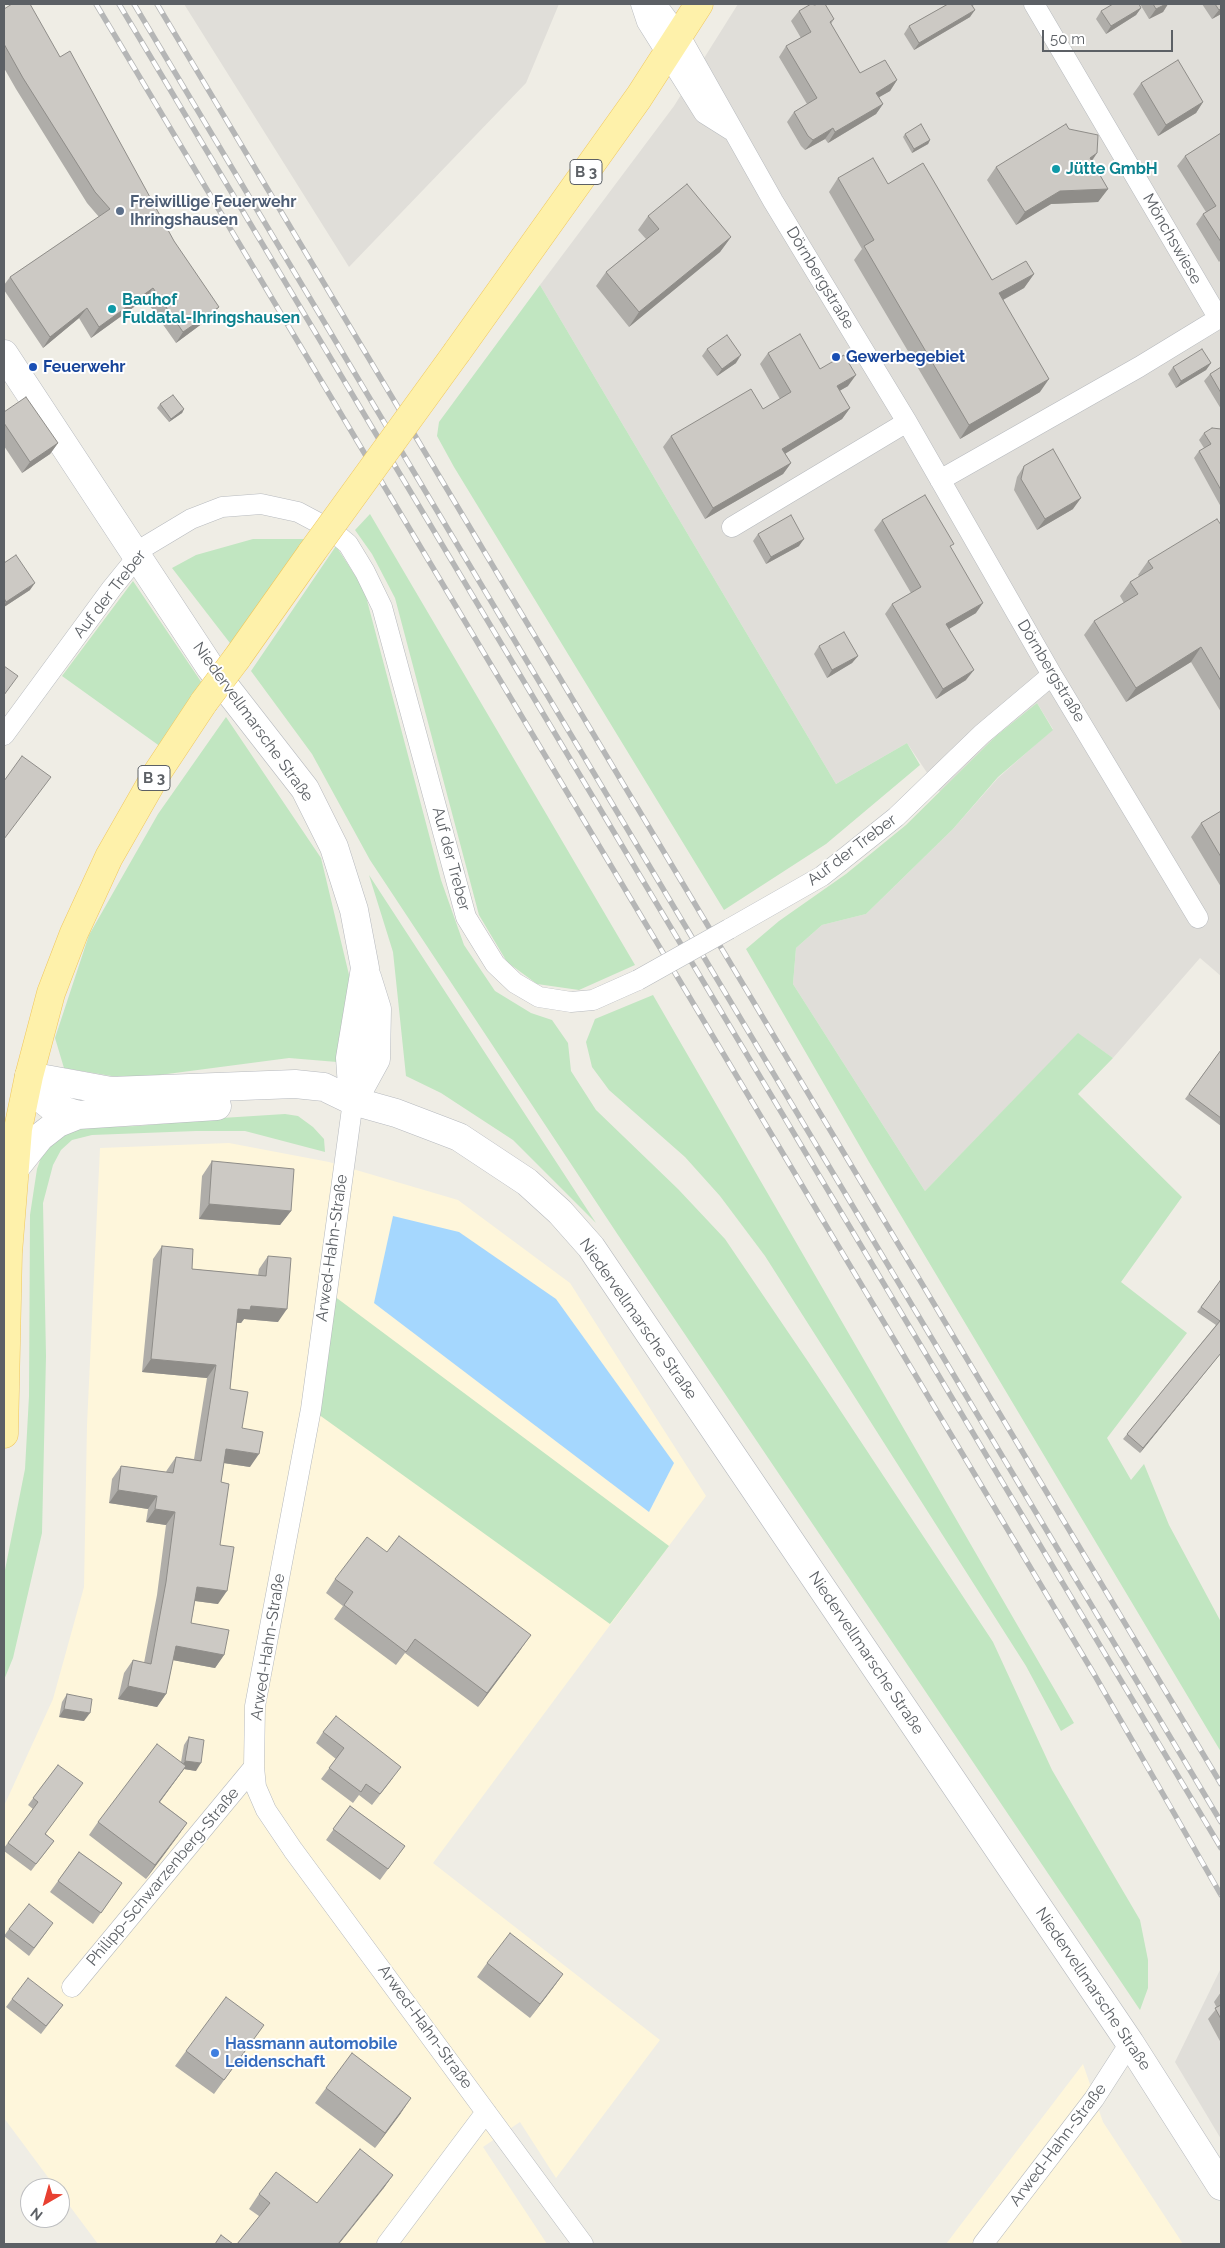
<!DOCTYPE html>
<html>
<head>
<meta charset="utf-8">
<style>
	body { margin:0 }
	#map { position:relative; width:1225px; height:2248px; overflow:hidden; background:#efede5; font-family:Raleway,sans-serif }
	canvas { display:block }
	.frame { position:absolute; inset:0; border:5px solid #5c6065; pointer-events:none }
	.north { position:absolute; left:20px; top:2178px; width:50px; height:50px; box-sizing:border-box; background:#fff; border:1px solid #bebfc1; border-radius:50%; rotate:218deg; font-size:14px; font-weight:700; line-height:20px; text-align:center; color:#5c6065 }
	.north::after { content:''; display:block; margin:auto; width:18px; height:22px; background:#e84031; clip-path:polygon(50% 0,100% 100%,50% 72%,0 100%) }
	.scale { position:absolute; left:1042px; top:30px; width:131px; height:22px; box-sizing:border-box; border:2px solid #5c6065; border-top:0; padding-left:6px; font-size:15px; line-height:18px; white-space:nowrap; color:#5c6065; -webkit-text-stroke:4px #fff; paint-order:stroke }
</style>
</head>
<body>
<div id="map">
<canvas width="1225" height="2248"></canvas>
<div class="frame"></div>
<div class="north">N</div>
<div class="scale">50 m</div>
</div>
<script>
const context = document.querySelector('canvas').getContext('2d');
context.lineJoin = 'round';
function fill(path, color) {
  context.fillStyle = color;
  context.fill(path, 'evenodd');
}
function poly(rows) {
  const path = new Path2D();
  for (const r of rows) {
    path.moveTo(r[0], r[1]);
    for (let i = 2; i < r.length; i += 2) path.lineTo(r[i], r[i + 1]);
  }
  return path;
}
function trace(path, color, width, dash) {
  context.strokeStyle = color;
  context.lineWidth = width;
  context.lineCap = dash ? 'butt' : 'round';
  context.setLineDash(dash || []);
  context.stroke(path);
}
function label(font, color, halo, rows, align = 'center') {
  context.font = font + ' Raleway,sans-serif';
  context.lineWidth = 4;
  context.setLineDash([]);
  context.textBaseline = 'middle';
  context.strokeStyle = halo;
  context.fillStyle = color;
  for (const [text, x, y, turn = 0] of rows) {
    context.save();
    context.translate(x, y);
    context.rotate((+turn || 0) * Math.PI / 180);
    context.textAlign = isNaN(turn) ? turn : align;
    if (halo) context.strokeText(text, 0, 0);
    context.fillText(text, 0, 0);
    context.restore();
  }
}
const commercial = poly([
	[229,1143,329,1162,458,1200,570,1283,706,1496,433,1863,660,2040,556,2178,520,2122,483,2147,547,2244,98,2244,60,2193,60,2188,56,2188,4,2118,4,1806,53,1699,84,1587,87,1425,100,1148],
	[1083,2064,1103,2122,1183,2244,946,2244]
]);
const industrial = poly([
	[184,4,559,4,526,83,349,267],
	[738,4,1221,4,1221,976,1200,958,1113,1058,1078,1034,925,1191,793,984,796,948,822,925,866,914,953,829,998,778,1053,729,1037,703,996,736,940,792,907,743,836,784,540,285,674,106],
	[1221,1968,1221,2139,1175,2062]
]);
const green = poly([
	[540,285,836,784,907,743,920,765,826,844,724,910,454,467,437,436,439,422],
	[370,514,635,965,579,990,537,984,507,962,479,915,395,598,372,554,355,530],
	[253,539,309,539,233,647,172,568,196,555],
	[336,546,364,589,441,880,464,945,495,991,531,1013,552,1020,568,1043,571,1071,596,1110,678,1189,725,1239,809,1363,993,1642,1052,1770,1140,1920,1148,1960,1148,1988,1140,2010,618,1235,370,860,312,754,251,671],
	[133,581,204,686,161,747,62,676],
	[1037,703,1053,730,998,777,953,829,866,914,822,925,796,948,793,984,925,1191,1078,1033,1113,1058,1078,1094,1182,1197,1121,1282,1187,1333,1107,1438,1131,1480,1144,1464,1169,1525,1221,1622,1221,1752,869,1162,746,949,779,921,846,874,906,825,996,736],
	[226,717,321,858,350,979,337,1062,289,1058,129,1079,64,1068,55,1038,89,935,158,814],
	[369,875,596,1223,513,1140,441,1093,406,1076,393,952],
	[653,995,1074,1723,1061,1731,1026,1666,765,1256,720,1196,685,1157,609,1090,592,1067,586,1042,595,1019],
	[285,1114,298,1116,313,1127,324,1139,325,1152,245,1131,196,1131,92,1135,72,1140,61,1150,53,1165,43,1203,46,1356,42,1533,13,1658,4,1680,4,1575,25,1469,29,1396,30,1215,37,1169,44,1149,75,1128,138,1126,222,1118],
	[326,1290,669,1546,610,1624,311,1409]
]);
const water = poly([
	[393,1216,459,1232,556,1299,674,1463,649,1512,374,1303]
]);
const street = poly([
	[641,4,647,22,704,113,731,130],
	[656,4,680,36,773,201,907,422,1052,675,1198,918],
	[1034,4,1219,319],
	[940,480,1139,367,1221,317],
	[732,527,907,422],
	[4,735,112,588,146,546,191,519,222,507,261,504,298,512,330,529,348,544,365,572,382,607,466,917,495,964,515,983,539,997,571,1002,593,1000,638,980],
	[729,929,822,876,896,817,982,734,1052,675],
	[353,1101,311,1409,255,1706,254,1767,256,1787,266,1810,293,1850,583,2244],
	[72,1987,254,1767],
	[387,2244,486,2112],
	[983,2244,1094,2099,1130,2043]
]);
const secondary = poly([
	[4,354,210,667,305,789,334,847,354,910,365,968,350,1058,353,1101],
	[29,1076,111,1091,295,1084,324,1087,353,1101,396,1113,459,1137,527,1182,560,1212,591,1247,1130,2043,1221,2186],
	[29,1076,37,1095,52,1107,78,1115,217,1106],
	[353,1101,376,1059,377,1009,367,977],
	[16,1167,40,1137,58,1123,78,1115]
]);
const primary = poly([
	[457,352,639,97,699,4],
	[237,658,312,552],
	[4,1434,8,1253,18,1129,29,1076,51,993,74,933,109,857,157,773,204,702]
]);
const rail = poly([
	[96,4,1094,1674,1221,1895],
	[119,4,1221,1848],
	[134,4,1221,1822],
	[157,4,1221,1784]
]);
const streetBridge = poly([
	[638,980,729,929]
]);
const primaryBridge = poly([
	[312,552,457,352],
	[204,702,237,658]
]);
const wall = poly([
	[948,4,976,4,972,6,970,17,914,50,904,34,909,26],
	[1140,4,1168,4,1163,12,1149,19],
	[1202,4,1221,4,1221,14,1212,19],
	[1141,8,1136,15,1106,34,1096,19,1101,11],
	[4,9,60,57,211,317,176,343,145,299,91,338,79,318,43,348,4,290,4,285,10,277,99,217,87,203,16,89,4,68],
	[799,11,834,19,831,24,860,73,897,80,890,91,879,97,883,104,876,114,828,143,825,139,805,150,801,146,787,122,794,112,807,104,779,57,786,46,801,38,791,21],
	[1141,83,1203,102,1196,113,1158,136,1133,94],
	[1069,129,1097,153,1092,161,1108,189,1098,202,1051,204,1016,225,987,180,996,167],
	[1221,133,1221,260,1219,262,1196,224,1203,214,1206,212,1177,166,1185,156],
	[905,134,930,140,928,144,912,153,903,137],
	[838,178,888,184,992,280,1034,274,1024,288,1003,300,1040,392,960,439,854,260,862,249,829,192],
	[648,216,731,237,720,252,629,327,596,286,606,272,646,239,638,230],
	[707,349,736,363,717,376,702,356],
	[768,353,820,369,848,386,839,391,850,408,842,419,785,453,791,463,783,474,705,519,663,447,671,436,763,409,780,399,760,364],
	[1211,363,1206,370,1176,388,1168,374,1173,367],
	[1221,367,1221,409,1204,381,1210,374],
	[160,404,184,409,182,413,169,422,157,408],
	[4,412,58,443,50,454,22,473,4,446],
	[1221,429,1221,507,1194,458,1199,451,1204,448,1199,440,1204,433],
	[1024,466,1073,509,1037,530,1014,490,1017,477],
	[882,520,951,548,976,613,948,629,966,680,936,699,885,614,892,604,911,593,874,530],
	[1221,525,1221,712,1191,662,1126,702,1084,635,1094,621,1124,603,1120,596,1130,582,1139,576,1138,575,1148,561],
	[758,534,799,546,766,564,753,541],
	[4,563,30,590,4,607],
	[819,646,858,656,852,663,827,678,814,654],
	[1221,811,1221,887,1191,837,1201,823],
	[1221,1050,1221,1126,1185,1099],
	[212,1161,291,1211,280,1225,199,1219,202,1176],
	[162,1246,192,1269,258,1275,259,1269,268,1256,278,1322,244,1319,241,1323,237,1323,230,1389,242,1428,250,1467,224,1463,221,1482,220,1545,218,1604,195,1601,191,1623,224,1655,215,1668,173,1660,166,1694,157,1707,118,1699,124,1673,133,1660,144,1663,157,1595,166,1525,146,1522,148,1509,109,1503,112,1479,121,1466,166,1472,167,1470,176,1457,194,1459,207,1378,142,1372,153,1259],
	[1220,1281,1221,1353,1140,1453,1123,1439,1216,1325,1197,1312],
	[387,1552,521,1649,478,1707,405,1653,396,1665,334,1619,343,1606,326,1593,335,1579],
	[67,1694,84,1721,59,1717,62,1702],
	[323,1732,393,1778,372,1805,359,1795,353,1803,321,1779,336,1759,316,1743],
	[189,1737,196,1771,184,1769,160,1802,187,1823,146,1879,89,1835,98,1822,181,1762,184,1745],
	[58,1765,46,1834,54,1841,31,1871,4,1851,4,1848,33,1809,28,1805],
	[350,1806,405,1846,380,1880,326,1840],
	[79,1852,122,1883,93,1924,50,1892],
	[9,1929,48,1930,29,1956,4,1936],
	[487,1963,563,1974,530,2018,477,1977],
	[1221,1992,1221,2043,1208,2019,1217,2008,1214,2002],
	[12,1999,63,2005,41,2034,6,2007],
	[254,2039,214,2094,175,2066,186,2051],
	[326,2088,401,2113,375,2148,315,2103],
	[393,2175,383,2189,259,2216,249,2209,259,2194,317,2203]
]);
const shadedWall = poly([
	[1166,4,1168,4,1163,12,1149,19,1156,9],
	[1141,8,1136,15,1106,34,1111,26],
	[1221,8,1221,14,1212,19,1219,10],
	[975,10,970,17,914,50,919,43],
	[897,80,890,91,869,103,876,93],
	[1203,102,1196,113,1158,136,1166,125],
	[883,104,876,114,828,143,835,132],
	[833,128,825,139,805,150,813,140],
	[930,140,928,144,912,153,914,149],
	[1097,153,1088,166,1090,158],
	[1108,189,1098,202,1051,204,1016,225,1025,212,1060,191],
	[731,237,720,252,629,327,639,312],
	[1034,274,1024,288,990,307,999,293],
	[153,288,145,299,91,338,99,327],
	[219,307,211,317,176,343,183,332],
	[87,308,79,318,43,348,50,337],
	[741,355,736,363,717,376,722,369],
	[1211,363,1206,370,1176,388,1181,381],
	[856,375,848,386,829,397,837,386],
	[1049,379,1040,392,960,439,969,425],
	[850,408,842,419,775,460,782,449],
	[184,409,182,413,169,422,171,419],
	[58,443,50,454,22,473,30,462],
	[791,463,783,474,705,519,713,508],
	[1081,498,1073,509,1037,530,1045,519],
	[804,539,799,546,766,564,771,557],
	[35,583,30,590,4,607,4,606,6,602],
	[983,603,976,613,939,635,946,624],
	[1201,647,1191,662,1126,702,1136,688],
	[858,656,852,663,827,678,832,670],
	[974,670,966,680,936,699,943,689],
	[209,1204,291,1211,280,1225,199,1219],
	[251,1306,287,1309,278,1322,244,1319,241,1323,229,1322,238,1309],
	[1221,1353,1140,1453,1143,1448],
	[151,1359,216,1365,207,1378,142,1372],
	[226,1449,259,1454,250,1467,217,1462],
	[118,1490,157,1496,148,1509,109,1503],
	[155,1509,175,1512,166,1525,146,1522],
	[197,1587,227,1591,218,1604,188,1600],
	[531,1635,521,1649,478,1707,487,1693],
	[176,1646,224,1655,215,1668,167,1659],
	[128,1686,166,1694,157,1707,118,1699],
	[64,1709,90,1713,84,1721,59,1717],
	[185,1761,201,1763,196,1771,184,1769,150,1815],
	[187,1823,178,1836,146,1879,155,1865],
	[563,1974,553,1988,530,2018,540,2004],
	[411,2098,401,2113,375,2148,385,2133],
	[393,2175,383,2189,339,2244,338,2244]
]);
const building = poly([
	[12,4,30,4,60,57,70,51,174,241,219,307,183,332,153,288,99,327,87,308,50,337,10,277,110,209,95,192,23,78,4,44,4,9,12,4],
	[811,4,815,5,817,4,825,4,834,19,830,22,860,73,885,60,897,80,876,93,883,104,835,132,833,128,813,140,808,136,794,112,817,98,786,46,811,32,799,11,811,4],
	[948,4,971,4,975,10,919,43,909,26,948,4],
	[1113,4,1139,4,1141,8,1111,26,1101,11,1113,4],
	[1153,4,1166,4,1156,9,1153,4],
	[1215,4,1221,4,1221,8,1219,10,1215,4],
	[1178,60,1203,102,1166,125,1141,83,1178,60],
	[921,124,930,140,914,149,905,134,921,124],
	[1066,124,1069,129,1098,135,1097,153,1090,158,1108,189,1060,191,1025,212,996,167,1066,124],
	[1221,133,1221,242,1203,214,1216,206,1185,156,1221,133],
	[873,158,888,184,923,163,992,280,1026,261,1034,274,999,293,1049,379,969,425,864,246,874,240,838,178,873,158],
	[687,184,731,237,639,312,606,272,659,229,648,216,687,184],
	[800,334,820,369,844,355,856,375,837,386,850,408,782,449,791,463,713,508,671,436,751,389,763,409,791,392,768,353,800,334],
	[727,335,741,355,722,369,707,349,727,335],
	[1202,349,1211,363,1181,381,1173,367,1202,349],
	[1221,367,1221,393,1210,374,1221,367],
	[173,395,184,409,171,419,160,404,173,395],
	[26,397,58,443,30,462,4,423,4,412,26,397],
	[1212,428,1221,429,1221,490,1199,451,1211,444,1204,433,1212,428],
	[1053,449,1081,498,1045,519,1021,479,1024,466,1053,449],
	[925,495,954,544,950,546,983,603,946,624,974,670,943,689,892,604,921,587,882,520,925,495],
	[791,515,804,539,771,557,758,534,791,515],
	[1217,519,1221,525,1221,681,1201,647,1136,688,1094,621,1138,594,1130,582,1153,568,1148,561,1217,519],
	[16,555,35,583,6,602,4,598,4,563,16,555],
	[844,632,858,656,832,670,819,646,844,632],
	[4,666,18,676,4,695,4,666],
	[22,756,51,777,4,839,4,781,22,756],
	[1221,811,1221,857,1201,823,1221,811],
	[1221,1050,1221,1118,1189,1094,1221,1050],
	[212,1161,294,1169,291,1211,209,1204,212,1161],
	[162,1246,193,1249,192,1269,266,1276,268,1256,291,1258,287,1309,251,1306,250,1310,238,1309,230,1389,248,1392,242,1428,263,1432,259,1454,226,1449,221,1482,229,1484,220,1545,234,1547,227,1591,197,1587,191,1623,229,1630,224,1655,176,1646,166,1694,128,1686,133,1660,151,1664,166,1582,175,1512,155,1509,157,1496,118,1490,121,1466,173,1473,176,1457,201,1461,216,1365,151,1359,162,1246],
	[1220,1281,1221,1282,1221,1353,1143,1448,1127,1434,1220,1321,1201,1307,1220,1281],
	[399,1536,531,1635,487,1693,415,1639,406,1652,344,1605,353,1592,335,1579,367,1537,387,1552,399,1536],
	[67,1694,92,1699,90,1713,64,1709,67,1694],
	[336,1716,401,1767,380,1794,366,1784,361,1792,329,1768,344,1748,323,1732,336,1716],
	[189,1737,204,1740,201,1763,185,1761,189,1737],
	[157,1744,186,1766,159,1802,187,1823,155,1865,98,1822,157,1744],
	[58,1765,83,1783,45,1834,54,1841,36,1864,8,1843,38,1802,33,1798,58,1765],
	[350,1806,405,1846,388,1869,333,1829,350,1806],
	[79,1852,122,1883,101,1913,58,1881,79,1852],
	[29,1904,53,1923,34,1948,9,1929,29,1904],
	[510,1933,563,1974,540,2004,487,1963,510,1933],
	[28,1978,63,2005,46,2026,12,1999,28,1978],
	[226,1997,264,2025,224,2080,186,2051,226,1997],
	[1221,2005,1221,2019,1215,2008,1221,2005],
	[352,2053,411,2098,385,2133,326,2088,352,2053],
	[360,2149,393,2175,338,2244,237,2244,270,2203,259,2194,276,2172,317,2203,360,2149],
	[221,2235,233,2244,215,2244,221,2235]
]);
const markers = [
	[1056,169,5,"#0f9aa8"],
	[120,211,5,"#5c6f8a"],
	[112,309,5,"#0f9aa8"],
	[836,357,5,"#1a4fb4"],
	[33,367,5,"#1a4fb4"],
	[215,2053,5,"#3f7fe0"]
];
const shields = [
	[586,172,32],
	[154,778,32]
];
const shieldNames = [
	["B 3",586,172],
	["B 3",154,778]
];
const cultureNames = [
	["Jütte GmbH",1066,169],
	["Bauhof",122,300],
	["Fuldatal-Ihringshausen",122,318]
];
const serviceNames = [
	["Freiwillige Feuerwehr",130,202],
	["Ihringshausen",130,220]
];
const streetNames = [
	["Mönchswiese",1172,239,60],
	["Dörnbergstraße",820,278,59],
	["Auf der Treber",110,594,-52],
	["Dörnbergstraße",1051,671,59],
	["Niedervellmarsche Straße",253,722,54],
	["Auf der Treber",852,850,-37],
	["Auf der Treber",451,859,75],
	["Arwed-Hahn-Straße",332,1248,-82],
	["Niedervellmarsche Straße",638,1319,55],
	["Arwed-Hahn-Straße",268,1647,-81],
	["Niedervellmarsche Straße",866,1653,56],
	["Philipp-Schwarzenberg-Straße",163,1877,-50],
	["Niedervellmarsche Straße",1093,1989,56],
	["Arwed-Hahn-Straße",425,2027,54],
	["Arwed-Hahn-Straße",1058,2145,-53]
];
const transitNames = [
	["Gewerbegebiet",846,357],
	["Feuerwehr",43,367]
];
const shopNames = [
	["Hassmann automobile",225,2044],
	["Leidenschaft",225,2062]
];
fill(commercial, '#fef6db');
fill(industrial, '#e0ded9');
fill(green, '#c1e6c1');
fill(water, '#a5d7fe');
trace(street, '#b7babe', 21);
trace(secondary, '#b6b9be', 29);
trace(primary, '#f0c75c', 29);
trace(street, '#fff', 20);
trace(secondary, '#fff', 28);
trace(primary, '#fef1aa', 28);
trace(rail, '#b5b6b6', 5.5);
trace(rail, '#fff', 4, [11]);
trace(streetBridge, '#b7babe', 21, []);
trace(primaryBridge, '#f0c75c', 29, []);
trace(streetBridge, '#fff', 20);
trace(primaryBridge, '#fef1aa', 28);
fill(wall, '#afada9');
fill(shadedWall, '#8f8d89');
fill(building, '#ccc9c4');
trace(building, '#8f8d89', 1);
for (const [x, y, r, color] of markers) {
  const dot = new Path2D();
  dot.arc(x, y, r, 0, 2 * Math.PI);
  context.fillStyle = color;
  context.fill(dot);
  trace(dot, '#fff', 2);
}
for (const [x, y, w] of shields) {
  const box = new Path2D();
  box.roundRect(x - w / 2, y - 12.5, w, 25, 4);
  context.fillStyle = '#fff';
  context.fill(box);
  trace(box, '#5c6065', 1);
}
label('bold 15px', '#5c6065', null, shieldNames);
label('bold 16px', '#0d838f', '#fff', cultureNames, 'left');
label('bold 16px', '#4e5e75', '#fff', serviceNames, 'left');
label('16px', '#5c6065', '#fff', streetNames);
label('bold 16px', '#164399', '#fff', transitNames, 'left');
label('bold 16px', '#366cbe', '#fff', shopNames, 'left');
</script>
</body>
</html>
